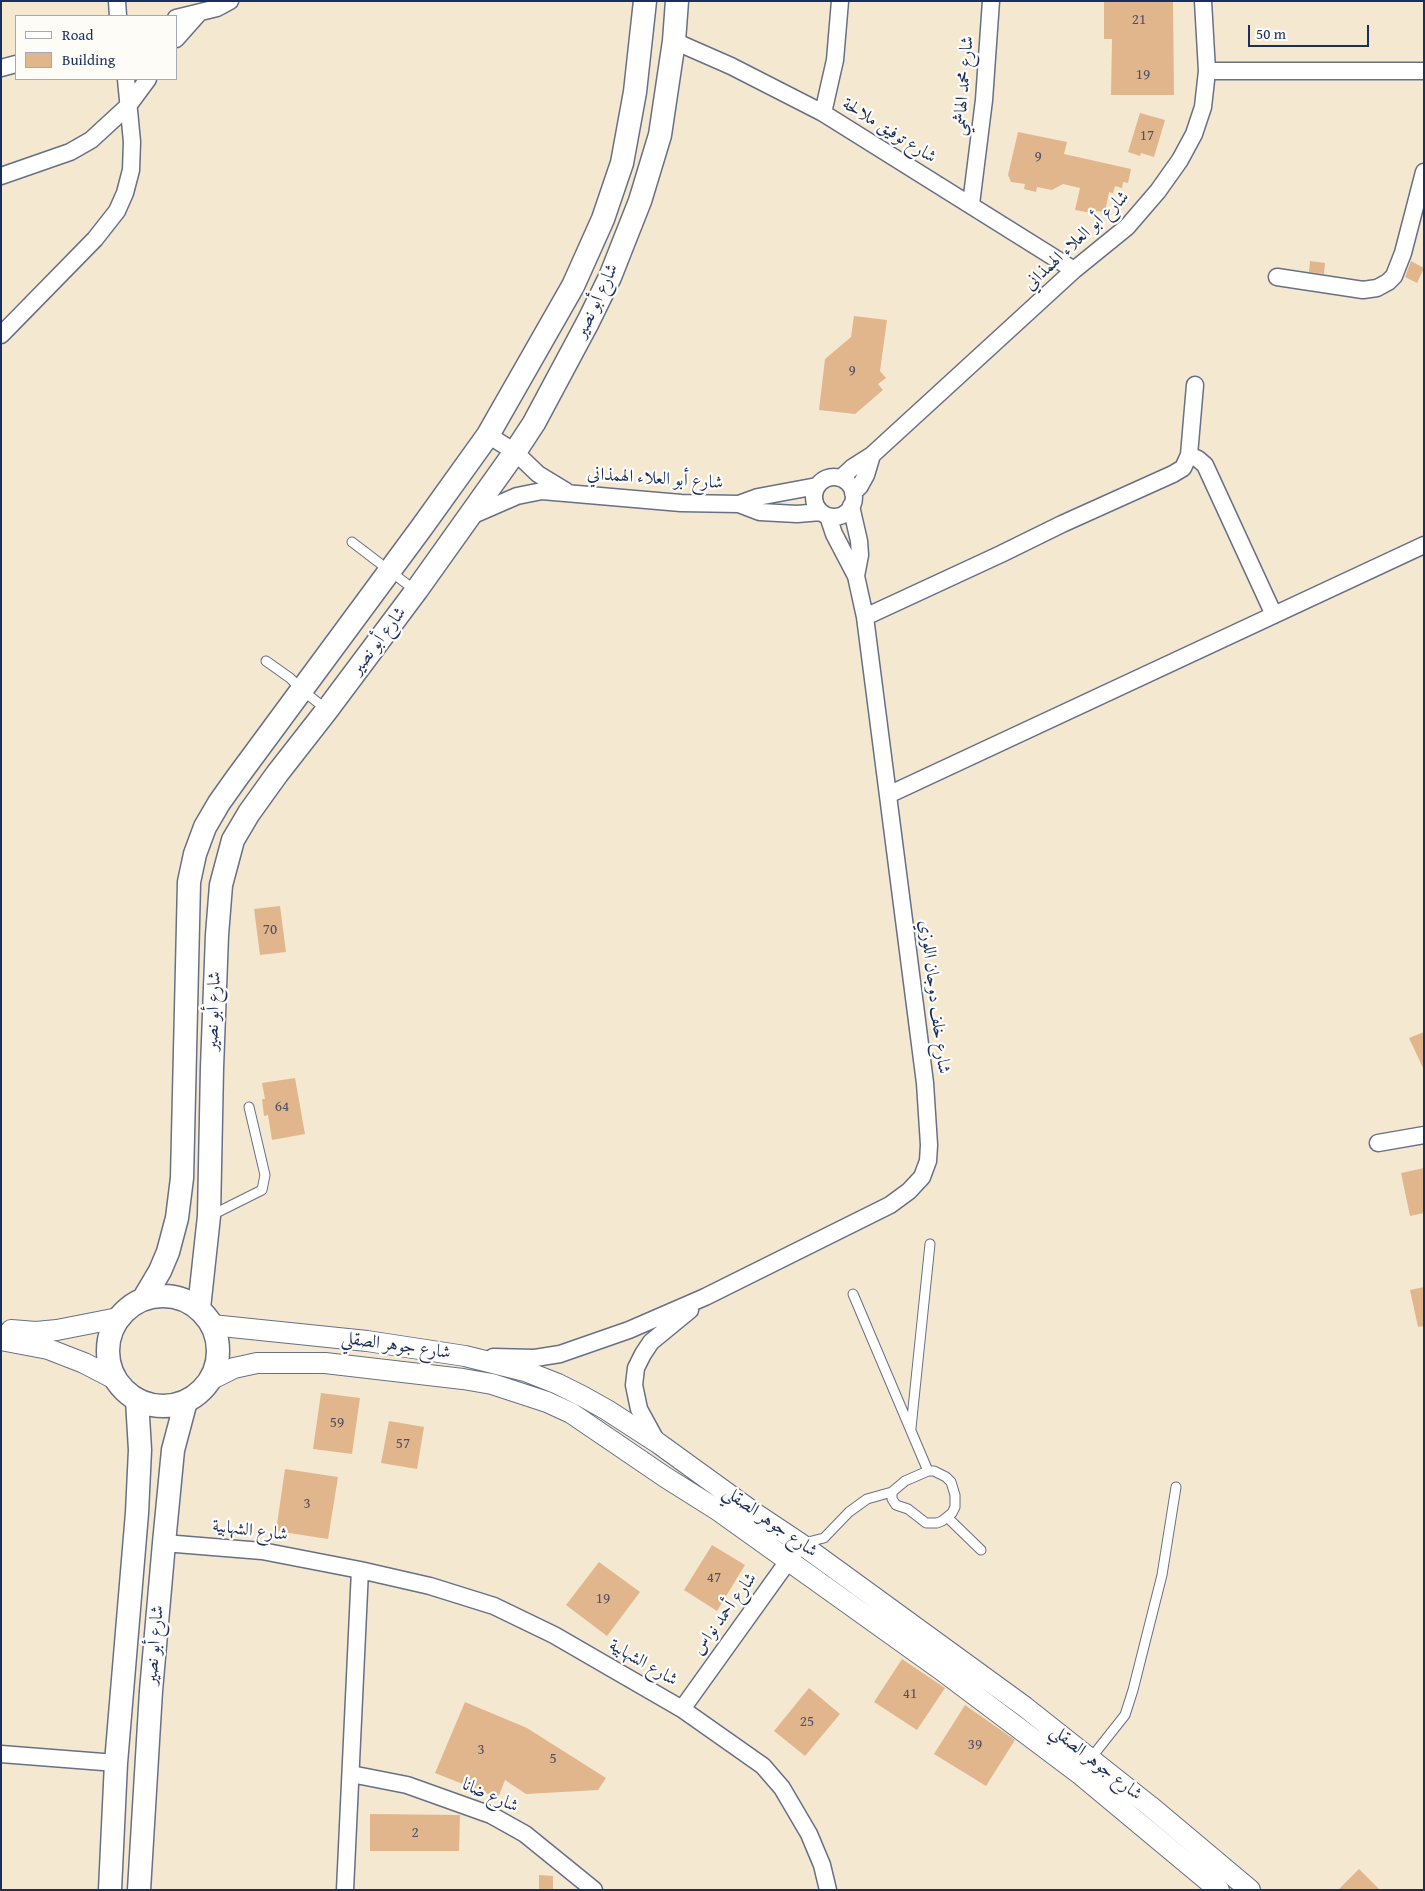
<!DOCTYPE html>
<html>
<head>
<meta charset="utf-8">
<style>
	body { margin:0 }
	#map { position:relative; width:1425px; height:1891px; overflow:hidden; background:#f4e8d1; font-family:"Gentium Book Plus",serif }
	canvas { display:block }
	.frame { position:absolute; inset:0; border:2px solid #1b2f5e; pointer-events:none }
	.legend { position:absolute; left:15px; top:15px; width:162px; height:65px; box-sizing:border-box; background:#fdfcf7; border:1px solid #a3aaba; margin:0; padding:6px 9px; list-style:none; font-size:15px; color:#1b2f5e }
	.legend li { display:flex; align-items:center; gap:10px; height:25px }
	.legend b { width:25px; border:1px solid #a3aaba }
	.scale { position:absolute; left:1248px; top:25px; width:121px; height:22px; box-sizing:border-box; border:2px solid #1b2f5e; border-top:0; padding-left:6px; font-size:15px; line-height:18px; white-space:nowrap; color:#1b2f5e; -webkit-text-stroke:4px #fdfcf7; paint-order:stroke }
</style>
</head>
<body>
<div id="map">
<canvas width="1425" height="1891"></canvas>
<div class="frame"></div>
<ul class="legend">
<li><b style="height:6px;background:#fff"></b>Road</li>
<li><b style="height:14px;background:#e2b68c"></b>Building</li>
</ul>
<div class="scale">50 m</div>
</div>
<script>
const context = document.querySelector('canvas').getContext('2d');
context.lineJoin = 'round';
function fill(path, color) {
  context.fillStyle = color;
  context.fill(path, 'evenodd');
}
function poly(rows) {
  const path = new Path2D();
  for (const r of rows) {
    if (r.length === 3) {
      path.moveTo(r[0] + r[2], r[1]);
      path.arc(r[0], r[1], r[2], 0, 2 * Math.PI);
      continue;
    }
    path.moveTo(r[0], r[1]);
    for (let i = 2; i < r.length; i += 2) path.lineTo(r[i], r[i + 1]);
  }
  return path;
}
function trace(path, color, width, dash) {
  context.strokeStyle = color;
  context.lineWidth = width;
  context.lineCap = dash ? 'butt' : 'round';
  context.setLineDash(dash || []);
  context.stroke(path);
}
function label(font, color, halo, rows, align = 'center') {
  context.font = font + ' "Gentium Book Plus",Amiri,serif';
  context.lineWidth = 4.5;
  context.setLineDash([]);
  context.textBaseline = 'middle';
  context.strokeStyle = halo;
  context.fillStyle = color;
  for (const [text, x, y, turn = 0] of rows) {
    context.save();
    context.translate(x, y);
    context.rotate((+turn || 0) * Math.PI / 180);
    context.textAlign = isNaN(turn) ? turn : align;
    if (halo) context.strokeText(text, 0, 0);
    context.fillText(text, 0, 0);
    context.restore();
  }
}
const building = poly([
	[1104,1,1173,1,1174,95,1111,95,1112,39,1104,39],
	[1140,113,1165,120,1154,157,1141,153,1140,156,1128,152],
	[1018,132,1067,142,1064,154,1131,169,1128,183,1123,182,1122,188,1115,186,1113,193,1109,192,1105,212,1097,211,1091,213,1075,210,1080,188,1063,184,1052,190,1037,187,1036,192,1024,189,1025,184,1011,182,1008,175],
	[1310,261,1325,263,1324,274,1309,272],
	[1411,261,1424,268,1417,283,1405,277],
	[854,316,887,320,880,371,886,378,878,384,883,390,855,414,819,410,825,359,851,337],
	[280,906,286,952,260,955,254,909],
	[1424,1032,1424,1070,1409,1038],
	[295,1078,305,1134,272,1140,268,1115,264,1116,262,1099,265,1099,262,1083],
	[1424,1168,1424,1213,1410,1216,1401,1173],
	[1424,1287,1424,1326,1418,1327,1410,1290],
	[321,1393,360,1398,352,1454,313,1449],
	[389,1421,424,1427,417,1469,381,1463],
	[285,1469,338,1477,328,1539,276,1531],
	[712,1545,745,1565,717,1611,684,1590],
	[599,1562,640,1592,607,1636,566,1605],
	[902,1659,945,1688,917,1730,874,1702],
	[809,1688,840,1714,805,1756,774,1731],
	[465,1702,527,1728,606,1778,598,1790,526,1794,505,1780,498,1798,435,1773],
	[965,1705,1015,1740,986,1786,934,1754],
	[370,1814,460,1815,459,1851,370,1851],
	[1359,1869,1380,1890,1338,1890],
	[539,1875,553,1876,553,1890,539,1890]
]);
const service = poly([
	[352,542,416,591],
	[266,661,290,678,301,689,327,710],
	[210,1216,262,1190,265,1175,249,1107],
	[853,1294,928,1471],
	[911,1428,930,1244],
	[928,1471,934,1471,946,1477,951,1482,955,1495,955,1507,952,1513,942,1521,937,1523,926,1523,908,1509,896,1505,892,1499,892,1492,905,1481,928,1471],
	[948,1518,981,1550],
	[804,1543,824,1538,849,1512,867,1499,892,1492],
	[1091,1758,1125,1715,1133,1690,1162,1575,1176,1487]
]);
const minor = poly([
	[117,1,118,16],
	[176,18,217,8,230,1],
	[176,39,200,12],
	[674,41,731,66,823,113,1074,270],
	[1,68,16,64],
	[1207,71,1424,71],
	[823,113,835,60,840,1],
	[1,176,70,152,91,140,128,106,148,79],
	[971,204,984,100,991,1],
	[1277,277,1363,290,1377,288,1388,282,1394,276,1403,253,1424,172],
	[1,335,95,239,117,211,125,193,131,170,132,142,126,79],
	[488,435,515,452,538,474,566,491],
	[1189,455,1198,459,1205,465,1274,615],
	[834,497,20],
	[841,478,853,467,872,455,1074,270,1127,227,1158,191,1180,160,1194,134,1203,107,1207,71,1203,1],
	[853,493,860,486,866,475,872,455],
	[739,504,758,497,817,486],
	[851,506,859,541,860,555,856,576],
	[471,516,517,496,542,491,681,503,739,504,760,512,797,514,821,512],
	[865,617,1001,554,1062,524,1173,474,1183,468,1189,455,1195,385],
	[888,795,1424,545],
	[1378,1143,1424,1135],
	[493,1357,535,1358,560,1354,629,1330,705,1297,890,1205,909,1191,922,1177,928,1161,929,1145,925,1083,865,617,856,576,834,534,828,516],
	[657,1442,639,1409,634,1385,636,1368,643,1354,651,1342,690,1310],
	[164,1543,262,1551,360,1570,430,1586,494,1606,554,1635,682,1709,763,1766,782,1788,809,1834,822,1865,828,1890],
	[682,1709,796,1550],
	[1,1754,116,1763],
	[351,1774,407,1785,491,1815,525,1834,594,1890],
	[345,1890,360,1570]
]);
const tertiary = poly([
	[212,1325,367,1341,465,1356,525,1371,558,1384,582,1396,607,1410,658,1443,756,1514,801,1544,1025,1707,1150,1806,1250,1890],
	[11,1330,36,1332,57,1330,118,1318],
	[1,1340,48,1349,84,1363,115,1379],
	[210,1380,234,1368,257,1363,325,1363,463,1379,492,1384,547,1402,571,1413,665,1477,719,1511,940,1669,1081,1775,1219,1890]
]);
const secondary = poly([
	[163,1351,55],
	[144,1298,160,1271,168,1252,177,1218,182,1178,189,882,195,854,205,827,219,803,236,779,422,527,488,435,573,286,603,219,622,163,635,92,645,1],
	[199,1308,209,1216,212,1068,217,935,221,885,233,840,249,813,277,774,327,710,416,591,515,452,534,423,588,322,610,277,640,201,660,135,674,41,677,1],
	[110,1890,116,1763,137,1513,140,1450,137,1400],
	[139,1890,151,1691,164,1543,173,1450,186,1401]
]);
const numberNames = [
	["21",1139,20],
	["19",1143,75],
	["17",1147,136],
	["9",1038,157],
	["9",852,371],
	["70",270,930],
	["64",282,1107],
	["59",337,1423],
	["57",403,1444],
	["3",307,1504],
	["47",714,1578],
	["19",603,1599],
	["41",910,1694],
	["25",807,1722],
	["39",975,1745],
	["3",481,1750],
	["5",553,1759],
	["2",415,1833]
];
const streetNames = [
	["شارع محمد الهاشمي",964,86,-85],
	["شارع توفيق ملالحة",889,131,32],
	["شارع أبو العلاء الهمذاني",1077,241,-43],
	["شارع أبو نصير",597,301,-65],
	["شارع أبو العلاء الهمذاني",655,479,4],
	["شارع أبو نصير",379,641,-53],
	["شارع خلف دوجان اللوزي",934,997,83],
	["شارع أبو نصير",214,1011,-88],
	["شارع جوهر الصقلي",396,1346,8],
	["شارع جوهر الصقلي",770,1522,35],
	["شارع الشهابية",250,1531,7],
	["شارع أحمد نواس",725,1614,-54],
	["شارع أبو نصير",155,1645,-85],
	["شارع الشهابية",643,1663,30],
	["شارع جوهر الصقلي",1096,1763,38],
	["شارع ضانا",490,1796,24]
];
fill(building, '#e2b68c');
trace(service, '#677086', 11);
trace(minor, '#677086', 19);
trace(tertiary, '#677086', 22);
trace(secondary, '#677086', 25);
trace(service, '#fff', 9);
trace(minor, '#fff', 16);
trace(tertiary, '#fff', 20);
trace(secondary, '#fff', 22);
label('15px', '#4d516a', null, numberNames);
label('18px', '#1b2f5e', '#fdfcf7', streetNames);
</script>
</body>
</html>
